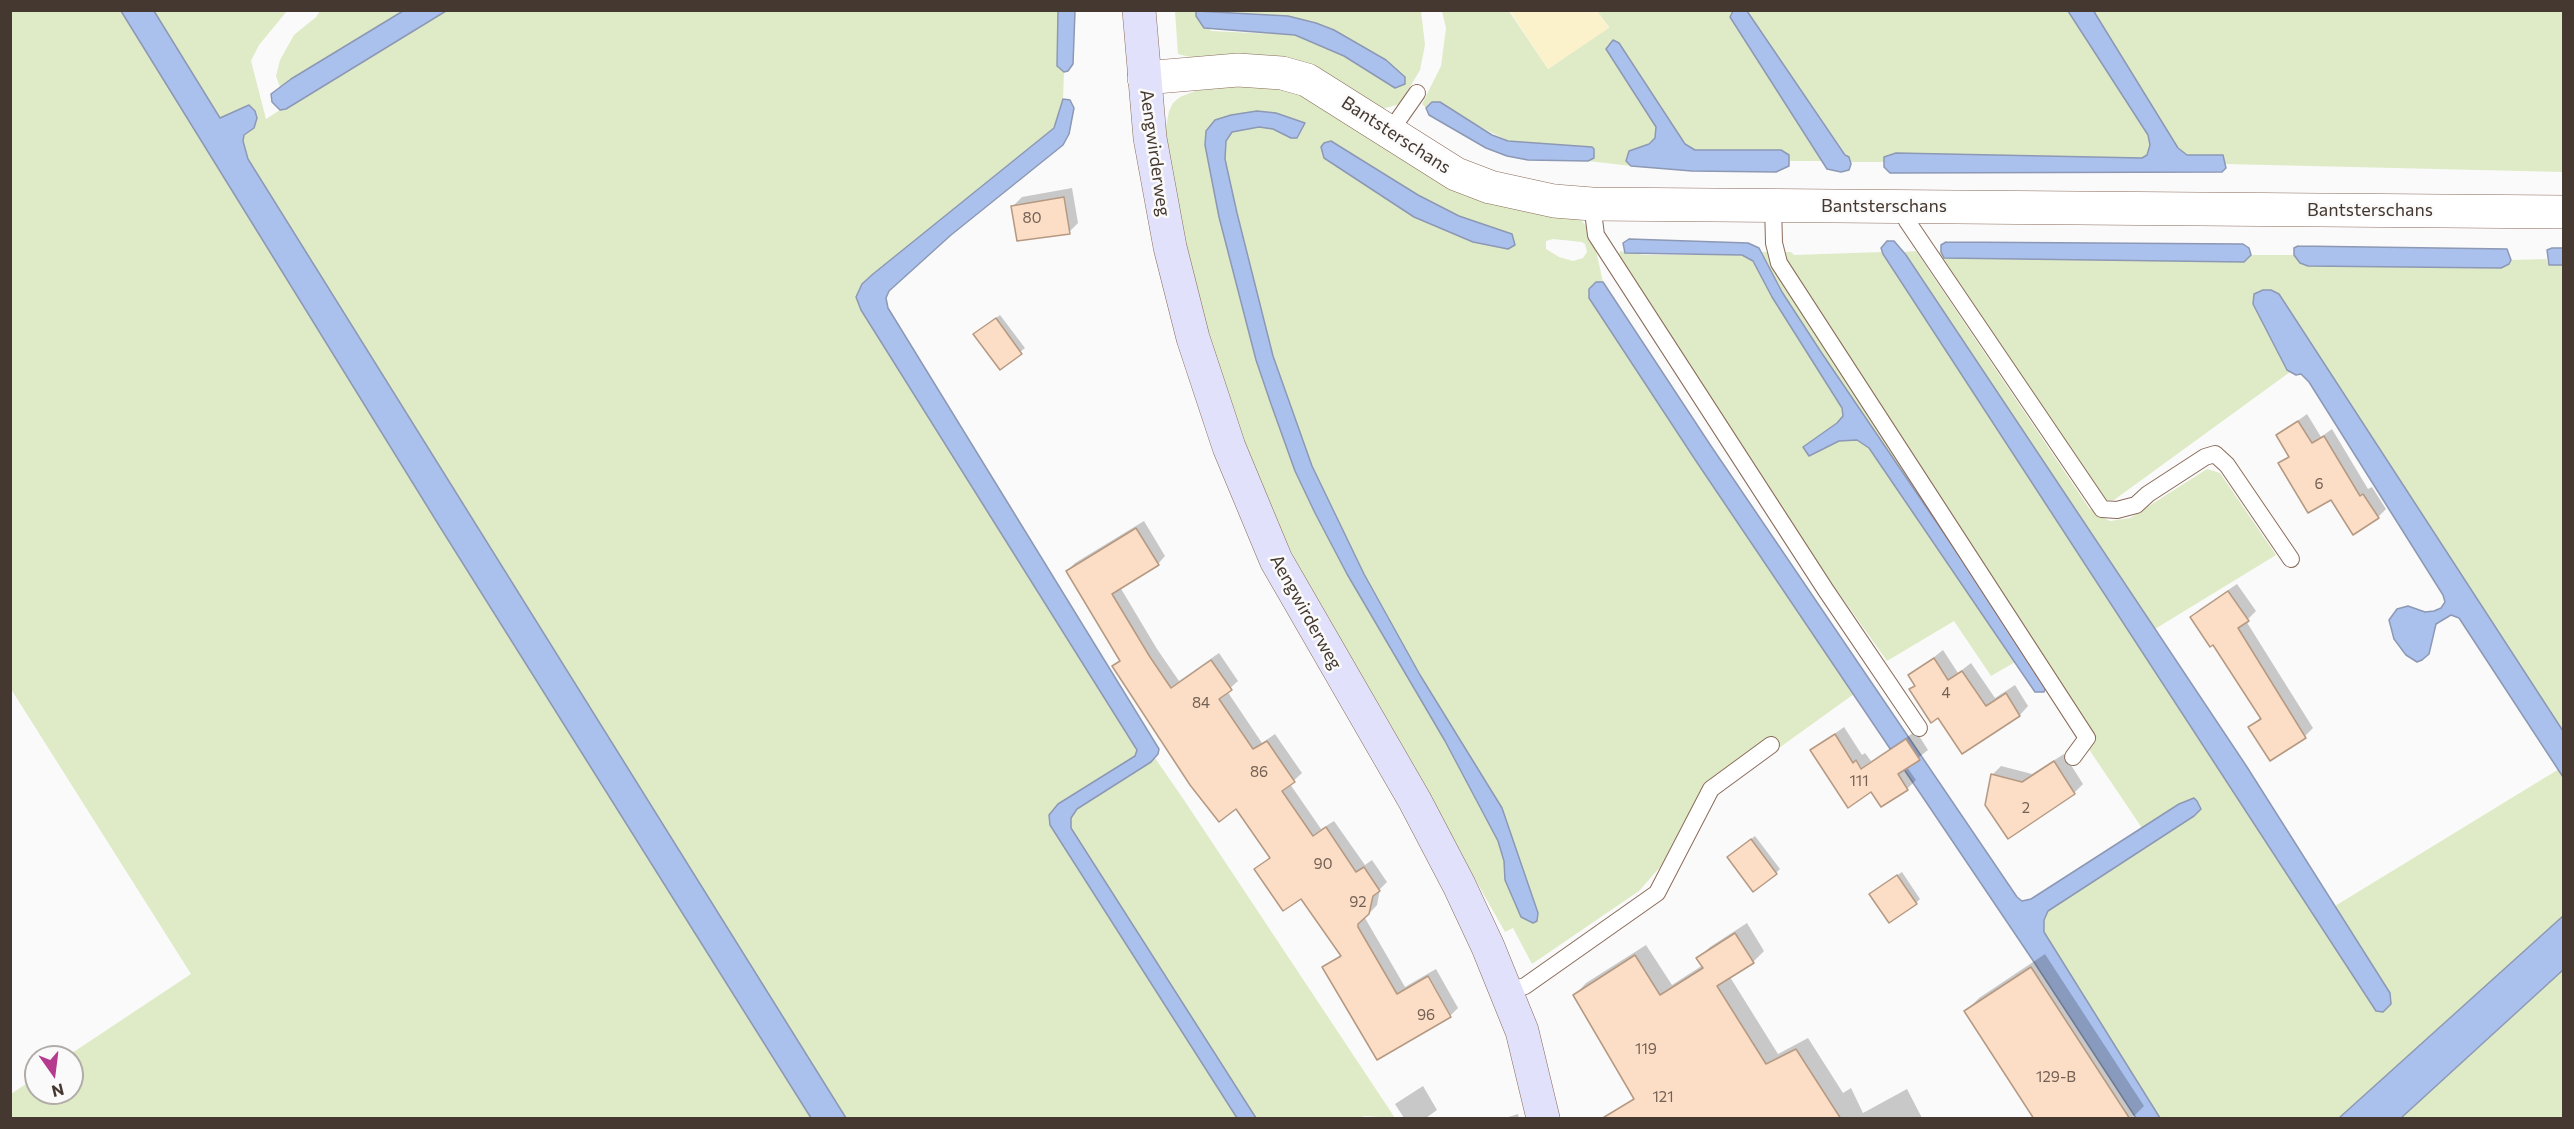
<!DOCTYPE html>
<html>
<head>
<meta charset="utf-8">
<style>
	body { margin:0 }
	#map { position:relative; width:2574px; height:1129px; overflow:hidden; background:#fafafa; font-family:Commissioner,sans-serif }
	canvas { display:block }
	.frame { position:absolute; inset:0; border:12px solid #453830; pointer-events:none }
	.north { position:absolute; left:24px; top:1045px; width:60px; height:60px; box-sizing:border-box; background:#fafafa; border:2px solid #b2aca9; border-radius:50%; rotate:166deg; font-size:16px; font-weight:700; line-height:24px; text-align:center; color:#453830 }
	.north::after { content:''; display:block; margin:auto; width:21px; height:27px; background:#b53b8e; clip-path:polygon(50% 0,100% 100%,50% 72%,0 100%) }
</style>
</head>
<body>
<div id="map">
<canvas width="2574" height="1129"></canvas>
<div class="frame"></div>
<div class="north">N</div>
</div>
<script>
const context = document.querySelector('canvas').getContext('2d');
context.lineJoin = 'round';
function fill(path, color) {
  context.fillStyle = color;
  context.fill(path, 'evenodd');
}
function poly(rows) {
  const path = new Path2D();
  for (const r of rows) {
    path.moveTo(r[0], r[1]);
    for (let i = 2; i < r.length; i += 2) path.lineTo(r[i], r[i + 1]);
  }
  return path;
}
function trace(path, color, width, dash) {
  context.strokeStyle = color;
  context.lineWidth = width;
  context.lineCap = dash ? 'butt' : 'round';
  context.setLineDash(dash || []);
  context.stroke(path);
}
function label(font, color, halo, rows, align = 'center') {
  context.font = font + ' Commissioner,sans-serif';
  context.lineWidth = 5;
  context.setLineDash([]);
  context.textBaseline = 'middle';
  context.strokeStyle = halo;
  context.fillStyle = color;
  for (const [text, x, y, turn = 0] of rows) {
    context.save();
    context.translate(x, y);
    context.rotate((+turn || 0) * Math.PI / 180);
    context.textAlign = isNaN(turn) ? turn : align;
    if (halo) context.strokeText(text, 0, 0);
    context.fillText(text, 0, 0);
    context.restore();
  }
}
const green = poly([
	[11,11,121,11,440,527,811,1118,11,1118,11,1094,36,1077,36,1093,72,1093,72,1057,66,1057,191,974,11,689],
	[154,11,287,11,259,45,251,61,266,119,280,110,286,109,446,11,1058,11,1057,66,1064,72,1063,99,1054,128,873,274,862,284,856,297,861,310,1137,750,1135,756,1050,825,1237,1118,846,1118,248,158,243,141,244,135,235,111,220,118],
	[320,11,403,11,280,87,276,76,280,60,294,35,316,17],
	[1175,11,1196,11,1196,16,1211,31,1295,35,1344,56,1395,88,1404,77,1386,60,1334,30,1316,23,1288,16,1213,11,1421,11,1425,45,1420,70,1400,104,1382,109,1212,57,1190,57,1178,54],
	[1442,11,1509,11,1548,69,1609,27,1597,11,1733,11,1731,17,1823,161,1789,161,1789,155,1781,150,1694,150,1685,144,1619,43,1606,49,1656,127,1655,138,1626,161,1631,166,1588,161,1594,158,1591,147,1508,141,1432,102,1426,108,1422,104,1441,66,1446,28],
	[1747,11,2068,11,2148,135,2150,145,2147,155,2142,158,1896,153,1884,157,1884,162,1851,162],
	[2093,11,2563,11,2563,172,2225,164,2223,155,2187,155,2178,148],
	[1229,86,1282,86,1576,214,1586,226,1595,246,1603,282,1596,282,1696,461,1854,694,1690,812,1661,866,1639,891,1532,964,1513,928,1505,932,1321,607,1281,533,1228,400,1189,265,1165,132,1169,111,1173,103,1180,97,1195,91],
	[1215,120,1305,123,1297,138,1291,138,1273,129,1259,127,1232,132,1226,141,1225,159,1237,213,1273,356,1312,466,1331,507,1364,574,1420,675,1502,808,1525,878,1505,880,1504,861,1498,841,1445,741,1347,574,1295,471,1256,360,1219,217],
	[1331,141,1418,195,1459,216,1509,233,1441,228,1414,217,1324,158],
	[1553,239,1582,242,1585,244,1587,252,1583,258,1573,261,1559,257,1546,249,1546,241],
	[1620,251,1645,255,1742,255,1753,261,1772,297,1842,408,1843,416,1837,423,1803,447,1809,456,1839,441,1857,440,1869,448,2015,662,1991,676,1954,621,1887,661,1772,499,1617,262],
	[1916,251,2089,508,2098,515,2110,521,2130,518,2207,469,2220,473,2276,555,2155,629,1904,252],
	[1761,252,1791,252,1794,255,1882,252,2376,1011,2390,993,2335,906,2559,769,2564,777,2563,916,2339,1118,2160,1118,2044,932,2044,920,2047,911,2194,816,2201,808,2179,804,2142,828,1821,352,1782,292],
	[1932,252,1941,252,1944,258,2244,262,2251,255,2294,255,2300,263,2308,266,2501,268,2509,264,2511,260,2546,259,2549,265,2563,265,2563,731,2279,294,2281,359,2287,370,2290,372,2114,500,2105,500],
	[1155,758,1184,800,1395,1118,1365,1116,1357,1118,1256,1118,1071,828,1071,818,1077,809],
	[2563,970,2563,1118,2401,1118,2509,1019]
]);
const sand = poly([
	[1510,11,1597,11,1609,28,1548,69]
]);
const water = poly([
	[2093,10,2178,148,2187,155,2223,155,2226,168,2222,172,1890,173,1884,167,1884,157,1896,153,2142,158,2147,155,2150,145,2148,135,2068,11,2093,10],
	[121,11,154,11,220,118,249,105,255,111,257,118,254,128,244,135,243,141,248,159,846,1118,811,1118,440,527,121,11],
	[403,11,446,11,286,109,280,110,272,102,271,94,291,79,403,11],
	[1058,11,1075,11,1073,64,1068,71,1064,72,1057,66,1058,11],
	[1196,11,1288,16,1316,23,1334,30,1386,60,1405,77,1405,84,1395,88,1344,56,1295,35,1204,28,1196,16,1196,11],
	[1733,11,1747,11,1845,155,1849,157,1851,164,1849,170,1841,172,1827,169,1730,17,1733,11],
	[1613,40,1619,43,1685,144,1695,150,1781,150,1789,155,1789,166,1776,172,1692,171,1631,166,1626,161,1629,151,1649,144,1655,138,1656,127,1606,49,1613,40],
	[1063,99,1070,100,1074,108,1069,134,1063,145,951,235,889,291,886,298,888,308,1159,749,1158,754,1151,762,1077,809,1071,818,1071,828,1256,1118,1237,1118,1050,825,1049,815,1058,804,1135,756,1137,750,861,310,856,297,862,284,873,274,1054,128,1063,99],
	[1432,102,1440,102,1492,135,1508,141,1592,147,1594,149,1594,158,1588,161,1528,160,1507,156,1486,148,1429,115,1426,108,1432,102],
	[1257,111,1276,113,1305,123,1297,138,1291,138,1273,129,1259,127,1232,132,1226,141,1225,159,1237,213,1273,356,1312,466,1364,574,1420,675,1502,808,1538,913,1537,921,1533,923,1521,917,1505,880,1504,861,1498,841,1445,741,1347,574,1315,513,1295,471,1271,404,1256,360,1219,217,1205,145,1206,131,1215,120,1231,115,1257,111],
	[1331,141,1418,195,1459,216,1512,234,1515,245,1508,249,1473,242,1414,217,1324,158,1321,147,1324,143,1331,141],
	[1629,239,1748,243,1759,248,1782,292,1821,352,2047,685,2044,692,2035,692,1869,448,1857,440,1839,441,1809,456,1803,447,1837,423,1843,416,1842,408,1772,297,1753,261,1742,255,1625,253,1623,243,1629,239],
	[1887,241,1894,241,1906,255,2247,767,2390,993,2391,1004,2383,1012,2376,1011,1883,254,1881,248,1887,241],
	[1946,242,2243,244,2249,248,2251,255,2244,262,1944,258,1941,252,1941,245,1946,242],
	[2298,246,2507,249,2511,260,2509,264,2501,268,2308,266,2300,263,2294,255,2294,248,2298,246],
	[2552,248,2563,248,2563,265,2549,265,2547,250,2552,248],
	[1596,282,1603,282,1711,446,2017,897,2022,901,2031,899,2179,804,2194,798,2197,801,2201,809,2194,816,2048,911,2044,920,2044,932,2160,1118,2136,1118,2034,962,1696,461,1589,298,1589,289,1596,282],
	[2263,290,2271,290,2279,294,2563,731,2563,777,2459,618,2451,615,2436,624,2429,654,2422,660,2417,662,2406,655,2394,639,2389,620,2397,609,2408,606,2425,612,2434,611,2441,608,2445,602,2443,595,2309,382,2301,374,2296,375,2287,370,2253,304,2254,294,2263,290],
	[2563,916,2563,970,2401,1118,2339,1118,2563,916]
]);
const shadow = poly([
	[1072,188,1078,223,1069,232,1013,206,1022,197],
	[1000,315,1025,348,1000,368,975,334],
	[2307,414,2321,437,2332,429,2368,489,2372,487,2386,509,2378,517,2332,497,2280,464,2290,455,2278,435],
	[1144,521,1165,556,1158,564,1120,587,1157,649,1179,681,1219,653,1238,681,1227,691,1262,743,1275,734,1302,773,1290,784,1321,829,1334,821,1365,865,1372,860,1387,882,1380,889,1377,905,1365,918,1405,987,1436,969,1458,1008,1450,1016,1377,1058,1324,967,1342,954,1302,897,1256,869,1270,857,1236,807,1114,666,1121,659,1067,571,1075,563],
	[2237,584,2256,611,2246,621,2313,728,2305,736,2250,727,2261,717,2213,643,2191,617,2200,609],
	[1943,650,1958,673,1971,663,1995,698,2015,685,2028,706,2020,715,1962,752,1939,716,1911,690,1916,685,1910,676],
	[1844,727,1862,755,1865,753,1871,761,1916,731,1928,750,1907,767,1916,780,1907,789,1872,790,1812,750],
	[2064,754,2083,784,2074,793,2008,837,1992,775,2001,766,2032,774],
	[1755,836,1780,869,1776,873,1733,853],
	[1902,872,1920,899,1916,903,1875,890],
	[1747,923,1764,951,1753,962,1730,977,1778,1054,1808,1038,1843,1093,1851,1088,1863,1113,1907,1089,1922,1118,1640,1118,1635,1098,1575,995,1586,983,1646,945,1672,985,1703,965,1698,958,1710,947],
	[2045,954,2144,1106,2132,1118,2036,1118,1966,1011,1979,998],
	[1423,1086,1437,1110,1426,1118,1404,1118,1395,1104],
	[1518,1114,1519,1118,1505,1118]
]);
const building = poly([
	[1064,197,1070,234,1017,241,1011,206,1064,197],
	[996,318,1022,354,1000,370,973,334,996,318],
	[2298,421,2312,443,2324,436,2360,496,2363,494,2379,518,2353,535,2331,500,2308,513,2278,463,2289,457,2276,435,2298,421],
	[1136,528,1159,565,1112,594,1150,657,1171,688,1211,660,1232,690,1219,699,1253,749,1267,741,1295,782,1282,791,1313,836,1326,827,1356,872,1364,867,1380,891,1373,896,1369,914,1358,924,1358,927,1397,994,1428,976,1451,1017,1377,1060,1322,967,1341,956,1301,899,1283,911,1254,869,1270,858,1236,809,1219,822,1190,785,1112,666,1120,661,1066,571,1136,528],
	[2228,591,2249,621,2238,628,2306,738,2270,761,2248,727,2261,719,2213,645,2210,647,2190,617,2228,591],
	[1934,658,1948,680,1962,671,1986,706,2006,693,2020,716,1962,754,1938,718,1931,723,1909,689,1915,686,1908,675,1934,658],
	[1835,734,1853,763,1856,760,1861,769,1906,739,1920,760,1898,774,1908,790,1881,807,1871,792,1848,808,1810,750,1835,734],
	[2054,761,2075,794,2008,839,1985,805,1991,774,2022,782,2054,761],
	[1751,839,1777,874,1753,892,1727,857,1751,839],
	[1897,875,1917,904,1889,923,1869,894,1897,875],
	[1735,933,1754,963,1717,986,1766,1064,1796,1049,1841,1119,1601,1119,1634,1099,1573,995,1635,955,1660,995,1703,968,1696,958,1735,933],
	[2031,967,2130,1119,2034,1119,1964,1011,2031,967]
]);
const lane = poly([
	[1389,133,1417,93],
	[1592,204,1596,235,1825,589,1919,728],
	[1773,205,1774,243,1779,263,2087,738,2073,757],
	[1910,206,1907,221,2102,509,2117,510,2136,505,2148,494,2205,457,2215,454,2227,465,2291,559],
	[1506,992,1525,986,1657,893,1711,789,1771,745]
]);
const street = poly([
	[1144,78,1238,70,1282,73,1307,80,1456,174,1490,187,1554,201,1592,204,2564,212]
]);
const secondary = poly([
	[1139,10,1150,138,1170,247,1193,338,1229,447,1276,560,1415,801,1459,885,1488,947,1522,1031,1543,1118]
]);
const numberNames = [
	["80",1032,218],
	["6",2319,484],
	["4",1946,693],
	["84",1201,703],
	["86",1259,772],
	["111",1859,781],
	["2",2026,808],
	["90",1323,864],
	["92",1358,902],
	["96",1426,1015],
	["119",1646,1049],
	["129-B",2056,1077],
	["121",1663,1097]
];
const streetNames = [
	["Bantsterschans",1396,135,33],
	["Aengwirderweg",1155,153,82],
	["Bantsterschans",1884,206],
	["Bantsterschans",2370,210],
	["Aengwirderweg",1306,612,61]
];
fill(green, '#dfebc6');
fill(sand, '#fbf1cb');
fill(water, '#abc1ed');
trace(water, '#8c98b4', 1.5);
fill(shadow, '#0003');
fill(building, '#fcddc5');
trace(building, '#b59982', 1.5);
trace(lane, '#8a6b5a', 18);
trace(street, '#8a6b5a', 34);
trace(secondary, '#8a6b5a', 34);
trace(lane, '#fff', 16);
trace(street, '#fff', 33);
trace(secondary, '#e1e1fb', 33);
label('15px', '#736155', null, numberNames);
label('18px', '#453830', '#fafafa', streetNames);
</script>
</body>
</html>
